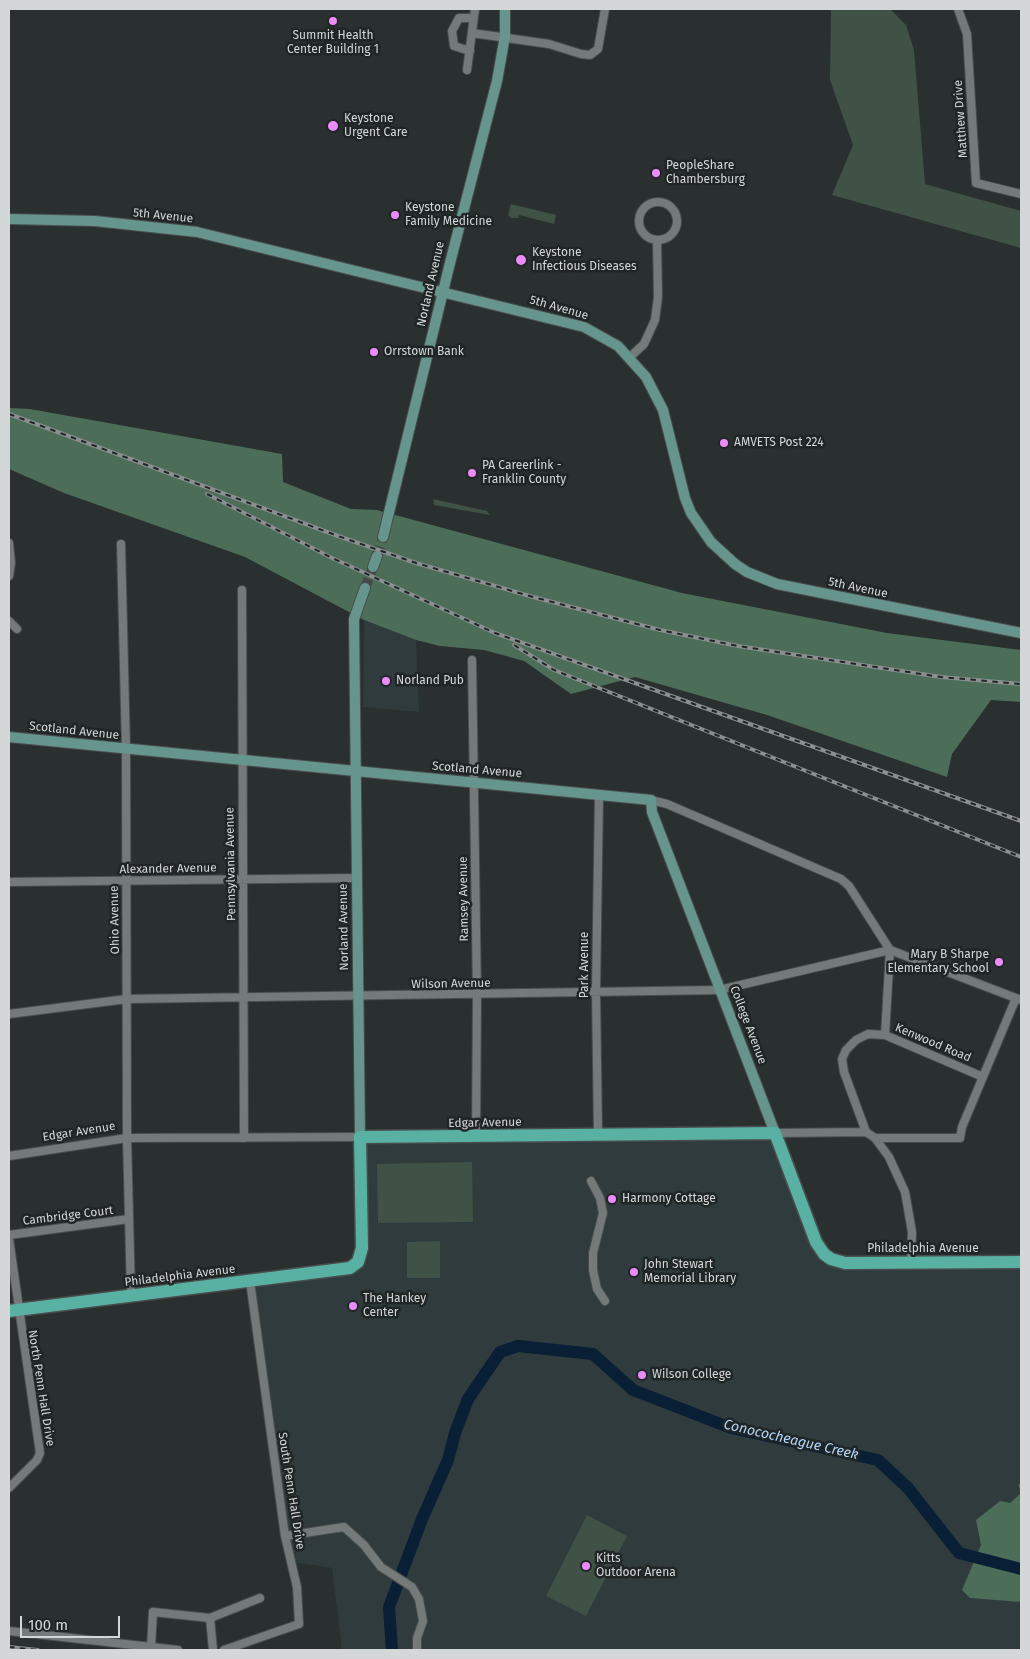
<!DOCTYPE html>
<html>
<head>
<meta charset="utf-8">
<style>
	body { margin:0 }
	#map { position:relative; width:1030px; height:1659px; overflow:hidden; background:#2a2f2f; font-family:"Fira Sans",sans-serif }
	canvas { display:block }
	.frame { position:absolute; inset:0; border:10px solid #d4d7d7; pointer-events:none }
	.scale { position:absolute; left:20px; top:1616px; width:100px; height:22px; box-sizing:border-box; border:2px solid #d4d7d7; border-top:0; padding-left:6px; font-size:15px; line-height:18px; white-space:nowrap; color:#d4d7d7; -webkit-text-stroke:4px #202525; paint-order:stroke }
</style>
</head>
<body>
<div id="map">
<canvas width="1030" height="1659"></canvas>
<div class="frame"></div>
<div class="scale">100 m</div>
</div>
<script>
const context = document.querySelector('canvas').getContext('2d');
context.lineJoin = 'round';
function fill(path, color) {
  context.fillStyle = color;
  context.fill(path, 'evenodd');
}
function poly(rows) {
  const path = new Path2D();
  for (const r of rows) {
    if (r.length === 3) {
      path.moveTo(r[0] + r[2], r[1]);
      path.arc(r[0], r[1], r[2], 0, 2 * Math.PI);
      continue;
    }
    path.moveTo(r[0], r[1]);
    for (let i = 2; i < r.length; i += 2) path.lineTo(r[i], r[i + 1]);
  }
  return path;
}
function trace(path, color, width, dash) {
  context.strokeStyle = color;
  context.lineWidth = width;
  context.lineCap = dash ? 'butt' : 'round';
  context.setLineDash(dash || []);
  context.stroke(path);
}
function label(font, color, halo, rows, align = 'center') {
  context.font = font + ' "Fira Sans",sans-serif';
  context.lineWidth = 5;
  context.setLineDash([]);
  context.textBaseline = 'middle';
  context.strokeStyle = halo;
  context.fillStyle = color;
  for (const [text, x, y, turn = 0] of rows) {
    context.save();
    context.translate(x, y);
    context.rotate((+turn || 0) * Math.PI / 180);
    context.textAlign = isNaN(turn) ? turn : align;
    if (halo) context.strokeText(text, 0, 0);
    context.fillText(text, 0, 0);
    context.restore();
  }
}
const built = poly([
	[364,620,416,640,419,712,363,707],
	[775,1133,816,1242,831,1259,1021,1262,1021,1650,342,1650,332,1568,291,1562,250,1281,358,1262,360,1137]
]);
const green = poly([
	[831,9,890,9,906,25,914,50,925,184,1021,211,1021,248,832,195,853,145,830,80],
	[511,204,556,215,554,224,519,215,518,218,511,218,508,215],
	[433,499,487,511,490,515,434,505],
	[472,1162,473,1222,378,1223,377,1164],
	[440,1241,440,1278,407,1278,407,1242],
	[587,1515,627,1536,586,1616,546,1596]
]);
const forest = poly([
	[9,408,30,409,282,454,283,482,351,509,377,510,682,593,887,633,1021,650,1021,702,991,700,952,754,947,777,767,715,635,677,571,694,524,661,484,650,440,646,416,640,364,620,245,557,64,493,9,469],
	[1018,1484,1021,1485,1021,1602,970,1598,962,1590,981,1545,976,1520,1000,1501,1010,1503,1021,1493]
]);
const river = poly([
	[392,1650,389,1607,422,1519,448,1460,455,1433,468,1399,500,1352,518,1346,593,1354,633,1390,731,1428,878,1460,908,1488,959,1553,1021,1569]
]);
const secondaryTunnel = poly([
	[377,556,383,537],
	[365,588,373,567]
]);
const street = poly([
	[958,9,967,34,976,183,1021,194],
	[472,33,549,44,581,54,590,55,598,49,605,9],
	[470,51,454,46,452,31,459,18,473,18],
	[467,70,475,9],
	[658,221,19],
	[630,357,644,344,655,320,658,297,657,241],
	[9,543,11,563,9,576],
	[121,544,126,749,127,1138,131,1295],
	[242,590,244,1138],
	[9,621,17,629],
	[472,660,477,995,476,1137],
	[651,800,667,804,841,879,849,886,890,950],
	[9,882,358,878],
	[890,950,1021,1000],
	[9,1014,127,999,719,990,890,950],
	[885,1035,890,950],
	[866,1132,844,1072,842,1059,846,1050,856,1040,868,1034,885,1035,983,1077],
	[775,1133,866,1132,875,1138,960,1138,962,1127,1016,998],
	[598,1135,596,991,599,794],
	[875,1138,889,1157,905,1192,912,1232,911,1263],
	[9,1156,127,1138,360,1137],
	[591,1181,600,1198,603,1213,593,1253,593,1270,597,1289,605,1301],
	[9,1235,129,1219],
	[9,1239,40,1453,37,1460,9,1488],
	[285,1536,344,1527,364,1545,381,1567,412,1587,419,1599,423,1621,417,1638,417,1650],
	[210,1618,213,1650],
	[9,1631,178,1650],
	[151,1647,153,1612,210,1618,260,1598],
	[224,1650,299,1624,297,1587,285,1536,250,1281]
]);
const secondary = poly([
	[9,219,95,221,197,232,584,327,618,346,646,377,663,410,685,498,691,513,711,542,735,564,747,572,777,584,1021,633],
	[383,537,450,263,497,81,505,36,505,9],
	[373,567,377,556],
	[9,737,651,800,652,812,775,1133],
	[360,1137,354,619,365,588]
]);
const primary = poly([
	[9,1311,350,1268,358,1262,362,1248,360,1137,775,1133,816,1242,824,1254,831,1259,845,1263,1021,1262]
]);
const rail = poly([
	[9,414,338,536,416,563,533,597,660,630,738,646,941,677,1021,684],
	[207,494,330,557,495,633,1021,821],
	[514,645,554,670,1021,857],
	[9,1647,38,1650]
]);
const markers = [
	[333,21,5,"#ec8cfa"],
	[333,126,6,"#ec8cfa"],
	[656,173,5,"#ec8cfa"],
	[395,215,5,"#ec8cfa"],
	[521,260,6,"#ec8cfa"],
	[374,352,5,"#ec8cfa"],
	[724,443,5,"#ec8cfa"],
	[472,473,5,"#ec8cfa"],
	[386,681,5,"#ec8cfa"],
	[999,962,5,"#ec8cfa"],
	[612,1199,5,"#ec8cfa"],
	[634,1272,5,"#ec8cfa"],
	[353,1306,5,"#ec8cfa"],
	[642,1375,5,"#ec8cfa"],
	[586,1566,5,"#ec8cfa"]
];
const poiNames = [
	["Summit Health",333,36,"center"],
	["Center Building 1",333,50,"center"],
	["Keystone",344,119],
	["Urgent Care",344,133],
	["PeopleShare",666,166],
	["Chambersburg",666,180],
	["Keystone",405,208],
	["Family Medicine",405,222],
	["Keystone",532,253],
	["Infectious Diseases",532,267],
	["Orrstown Bank",384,352],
	["AMVETS Post 224",734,443],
	["PA Careerlink -",482,466],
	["Franklin County",482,480],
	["Norland Pub",396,681],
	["Mary B Sharpe",989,955,"right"],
	["Elementary School",989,969,"right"],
	["Harmony Cottage",622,1199],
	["John Stewart",644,1265],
	["Memorial Library",644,1279],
	["The Hankey",363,1299],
	["Center",363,1313],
	["Wilson College",652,1375],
	["Kitts",596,1559],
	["Outdoor Arena",596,1573]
];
const streetNames = [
	["Matthew Drive",961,119,-94],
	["5th Avenue",163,216,6],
	["Norland Avenue",431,284,-77],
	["5th Avenue",559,308,16],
	["5th Avenue",858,588,12],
	["Scotland Avenue",74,731,6],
	["Scotland Avenue",477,770,5],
	["Pennsylvania Avenue",231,864,-91],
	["Alexander Avenue",168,869,-1],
	["Ramsey Avenue",464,899,-91],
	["Ohio Avenue",115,920,-91],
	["Norland Avenue",344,927,-91],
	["Park Avenue",585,965,-90],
	["Wilson Avenue",451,984,-1],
	["College Avenue",748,1025,69],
	["Kenwood Road",933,1043,23],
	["Edgar Avenue",485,1123,-1],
	["Edgar Avenue",79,1132,-9],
	["Cambridge Court",68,1216,-7],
	["Philadelphia Avenue",923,1249],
	["Philadelphia Avenue",180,1276,-7],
	["North Penn Hall Drive",41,1388,81],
	["South Penn Hall Drive",291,1491,81]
];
const waterNames = [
	["Conococheague Creek",791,1440,13]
];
fill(built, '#2f3b3c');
fill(green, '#3f5245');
fill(forest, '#4c6d58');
trace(river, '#081f35', 12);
trace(secondaryTunnel, '#444848', 10, [10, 5]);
trace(street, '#494d4d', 10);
trace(secondary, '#494d4d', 12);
trace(primary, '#494d4d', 15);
trace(street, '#74797a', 8);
trace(secondary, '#66958e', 10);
trace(primary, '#58b1a3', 12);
trace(rail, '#8b8f8f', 4);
trace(rail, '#202525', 2, [5.5]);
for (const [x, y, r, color] of markers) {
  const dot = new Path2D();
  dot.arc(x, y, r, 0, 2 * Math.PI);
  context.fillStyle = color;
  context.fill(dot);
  trace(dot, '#202525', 2);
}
label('12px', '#d4d7d7', '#202525', poiNames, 'left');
label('12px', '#d4d7d7', '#202525', streetNames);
label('italic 14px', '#b2d5fb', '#202525', waterNames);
</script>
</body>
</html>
